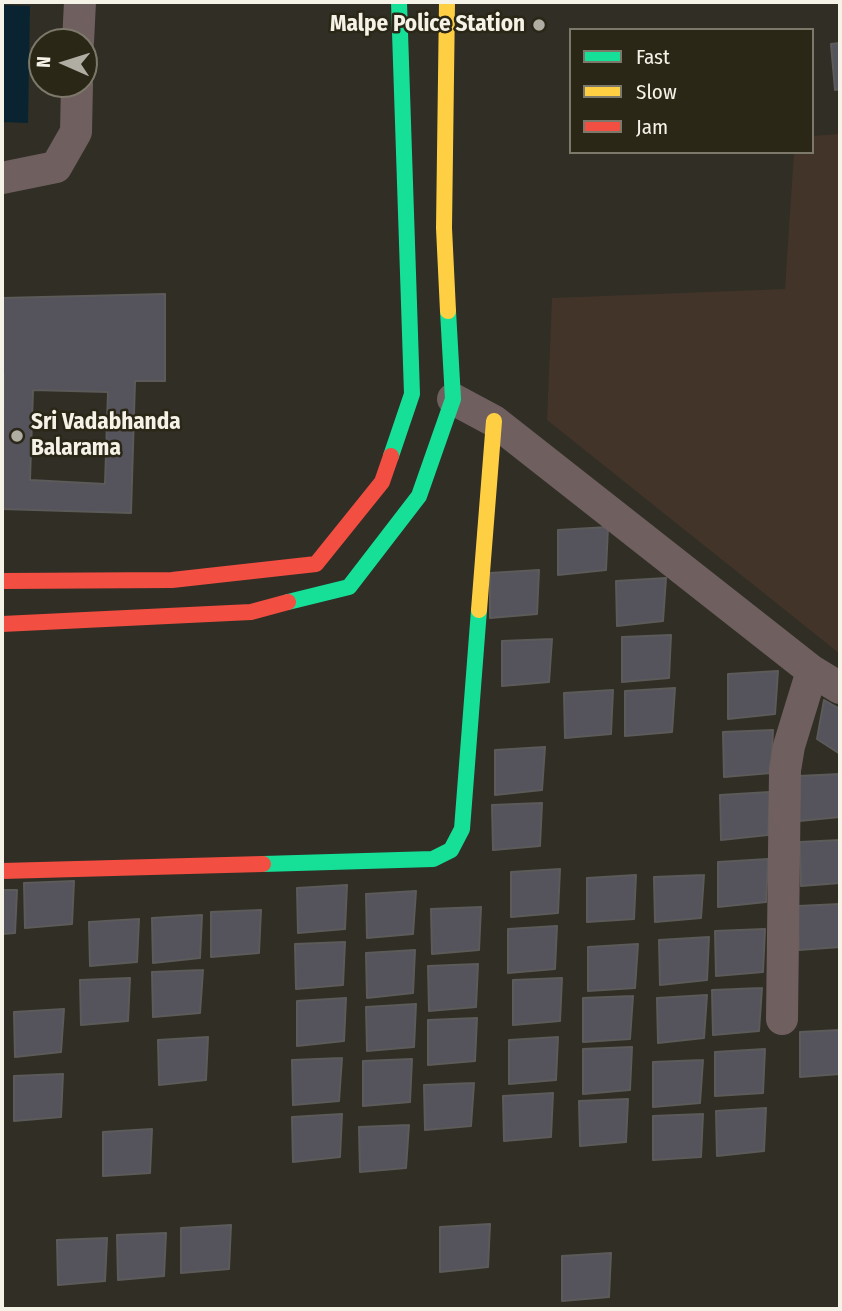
<!DOCTYPE html>
<html>
<head>
<meta charset="utf-8">
<style>
	body { margin:0 }
	#map { position:relative; width:842px; height:1311px; overflow:hidden; background:#302e25; font-family:"Fira Sans Condensed",sans-serif }
	canvas { display:block }
	.frame { position:absolute; inset:0; border:4px solid #f5f2e7; pointer-events:none }
	.legend { position:absolute; left:569px; top:28px; width:245px; height:126px; box-sizing:border-box; background:#2b2717; border:2px solid #7c786a; margin:0; padding:9px 12px; list-style:none; font-size:21px; color:#f5f2e7 }
	.legend li { display:flex; align-items:center; gap:14px; height:35px }
	.legend b { width:35px; border:2px solid #7c786a }
	.north { position:absolute; left:28px; top:28px; width:70px; height:70px; box-sizing:border-box; background:#2b2717; border:2px solid #7c786a; border-radius:50%; rotate:273deg; font-size:19px; font-weight:700; line-height:28px; text-align:center; color:#f5f2e7 }
	.north::after { content:''; display:block; margin:auto; width:24px; height:32px; background:#b0ada3; clip-path:polygon(50% 0,100% 100%,50% 72%,0 100%) }
</style>
</head>
<body>
<div id="map">
<canvas width="842" height="1311"></canvas>
<div class="frame"></div>
<ul class="legend">
<li><b style="height:9px;background:#16e098"></b>Fast</li>
<li><b style="height:9px;background:#ffcf43"></b>Slow</li>
<li><b style="height:9px;background:#f24e42"></b>Jam</li>
</ul>
<div class="north">N</div>
</div>
<script>
const context = document.querySelector('canvas').getContext('2d');
context.lineJoin = 'round';
function fill(path, color) {
  context.fillStyle = color;
  context.fill(path, 'evenodd');
}
function poly(rows) {
  const path = new Path2D();
  for (const r of rows) {
    path.moveTo(r[0], r[1]);
    for (let i = 2; i < r.length; i += 2) path.lineTo(r[i], r[i + 1]);
  }
  return path;
}
function trace(path, color, width, dash) {
  context.strokeStyle = color;
  context.lineWidth = width;
  context.lineCap = dash ? 'butt' : 'round';
  context.setLineDash(dash || []);
  context.stroke(path);
}
function label(font, color, halo, rows, align = 'center') {
  context.font = font + ' "Fira Sans Condensed",sans-serif';
  context.lineWidth = 5;
  context.setLineDash([]);
  context.textBaseline = 'middle';
  context.strokeStyle = halo;
  context.fillStyle = color;
  for (const [text, x, y, turn = 0] of rows) {
    context.save();
    context.translate(x, y);
    context.rotate((+turn || 0) * Math.PI / 180);
    context.textAlign = isNaN(turn) ? turn : align;
    if (halo) context.strokeText(text, 0, 0);
    context.fillText(text, 0, 0);
    context.restore();
  }
}
const education = poly([
	[840,134,840,654,547,420,552,298,785,289,794,152,812,152,812,136]
]);
const water = poly([
	[2,5,30,6,28,123,2,122]
]);
const building = poly([
	[840,43,840,89,835,90,831,44,840,43],
	[165,294,165,381,135,381,131,513,2,509,4,375,2,375,2,298,165,294],
	[33,390,108,392,105,484,30,480,33,390],
	[608,527,606,570,558,575,558,530,608,527],
	[539,570,537,614,490,618,490,573,539,570],
	[666,578,663,621,617,626,616,581,666,578],
	[671,635,669,678,622,682,622,637,671,635],
	[552,639,549,682,502,686,502,641,552,639],
	[778,671,775,714,728,719,728,674,778,671],
	[675,688,672,732,625,736,625,691,675,688],
	[613,690,611,734,565,738,564,693,613,690],
	[824,700,840,709,840,754,817,739,824,700],
	[773,730,771,773,724,777,723,732,773,730],
	[545,747,542,790,495,795,495,750,545,747],
	[840,774,840,817,799,821,799,776,840,774],
	[770,792,768,835,721,840,720,795,770,792],
	[542,803,540,846,493,850,492,805,542,803],
	[840,840,840,883,801,886,800,842,840,840],
	[768,859,766,902,718,907,718,862,768,859],
	[560,869,558,913,511,917,511,872,560,869],
	[636,875,634,919,587,922,587,878,636,875],
	[704,875,701,918,655,922,654,877,704,875],
	[74,881,72,924,25,928,24,883,74,881],
	[347,885,345,929,298,933,297,888,347,885],
	[2,890,17,890,15,933,2,934,2,890],
	[416,891,413,934,367,938,366,894,416,891],
	[840,904,840,947,799,950,798,906,840,904],
	[481,907,479,950,432,954,431,909,481,907],
	[261,910,259,953,211,957,211,912,261,910],
	[202,915,200,958,153,963,152,918,202,915],
	[139,919,137,962,90,966,89,922,139,919],
	[557,926,555,969,508,973,508,929,557,926],
	[765,929,763,972,716,976,715,931,765,929],
	[709,937,707,980,660,985,659,940,709,937],
	[345,942,343,985,296,989,295,944,345,942],
	[638,944,635,988,588,991,588,947,638,944],
	[415,950,413,993,367,998,366,953,415,950],
	[478,964,476,1007,429,1011,428,966,478,964],
	[203,970,200,1013,153,1017,152,972,203,970],
	[130,978,128,1021,81,1025,80,980,130,978],
	[562,978,560,1021,513,1025,513,980,562,978],
	[762,988,759,1031,713,1035,712,990,762,988],
	[707,995,704,1038,658,1043,657,998,707,995],
	[633,996,630,1039,583,1042,583,998,633,996],
	[346,998,344,1041,297,1046,297,1001,346,998],
	[416,1004,414,1047,367,1051,366,1007,416,1004],
	[64,1009,61,1052,15,1057,14,1012,64,1009],
	[477,1018,475,1061,428,1065,428,1020,477,1018],
	[840,1030,840,1074,800,1077,800,1032,840,1030],
	[208,1037,206,1080,159,1085,158,1040,208,1037],
	[558,1037,556,1080,509,1084,509,1040,558,1037],
	[632,1047,630,1090,583,1094,583,1049,632,1047],
	[765,1049,763,1093,715,1096,715,1052,765,1049],
	[342,1058,339,1101,293,1105,292,1060,342,1058],
	[412,1059,410,1102,363,1106,363,1061,412,1059],
	[703,1060,700,1103,653,1107,653,1062,703,1060],
	[63,1074,61,1117,14,1121,14,1076,63,1074],
	[474,1083,471,1126,425,1130,424,1085,474,1083],
	[553,1093,551,1137,504,1141,503,1096,553,1093],
	[628,1099,626,1142,580,1146,579,1101,628,1099],
	[766,1108,764,1151,717,1156,716,1111,766,1108],
	[342,1114,340,1157,293,1162,292,1117,342,1114],
	[703,1114,701,1157,653,1160,653,1116,703,1114],
	[409,1125,406,1168,360,1172,359,1127,409,1125],
	[152,1129,150,1173,103,1176,103,1132,152,1129],
	[490,1224,488,1267,440,1272,440,1227,490,1224],
	[231,1225,229,1269,181,1273,181,1228,231,1225],
	[166,1233,164,1276,118,1280,117,1235,166,1233],
	[107,1238,105,1281,58,1285,57,1240,107,1238],
	[611,1253,609,1297,562,1301,562,1256,611,1253]
]);
const street = poly([
	[78,42,80,2],
	[2,178,56,167,76,132,77,84],
	[453,399,494,421,812,671,840,688],
	[782,1019,785,770,789,746,812,671]
]);
const fast = poly([
	[391,456,412,394,399,2],
	[288,602,349,587,419,496,453,399,448,311],
	[263,864,433,859,451,850,462,829,479,610]
]);
const slow = poly([
	[447,2,444,228,448,311],
	[479,610,494,421]
]);
const jam = poly([
	[2,581,172,580,316,564,382,482,391,456],
	[2,624,251,612,288,602],
	[2,871,263,864]
]);
const markers = [
	[539,25,7,"#b0ada3"],
	[17,436,7,"#b0ada3"]
];
const poiNames = [
	["Malpe Police Station",525,25],
	["Sri Vadabhanda",31,423,"left"],
	["Balarama",31,449,"left"]
];
fill(education, '#423429');
fill(water, '#092430');
fill(building, '#55535c');
trace(building, '#5c5b5a', 2);
trace(street, '#6f605f', 32);
trace(fast, '#16e098', 16);
trace(slow, '#ffcf43', 16);
trace(jam, '#f24e42', 16);
for (const [x, y, r, color] of markers) {
  const dot = new Path2D();
  dot.arc(x, y, r, 0, 2 * Math.PI);
  context.fillStyle = color;
  context.fill(dot);
  trace(dot, '#2b2717', 2.5);
}
label('bold 23px', '#f5f2e7', '#2b2717', poiNames, 'right');
</script>
</body>
</html>
